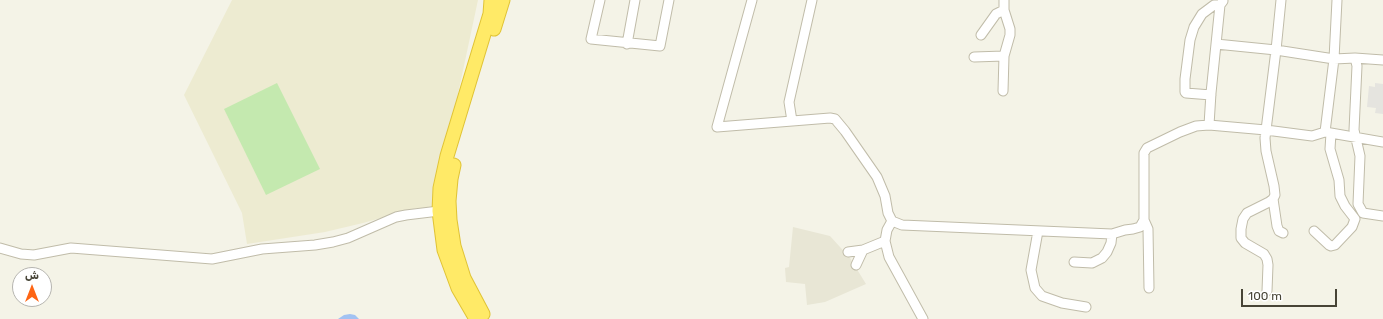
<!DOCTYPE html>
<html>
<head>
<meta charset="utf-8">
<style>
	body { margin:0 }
	#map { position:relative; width:1383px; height:319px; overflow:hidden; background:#f4f3e7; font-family:Rubik,Vazirmatn,sans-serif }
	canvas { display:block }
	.north { position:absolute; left:12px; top:267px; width:40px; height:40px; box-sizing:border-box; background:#fff; border:1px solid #b5b4af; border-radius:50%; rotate:0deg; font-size:11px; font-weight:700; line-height:16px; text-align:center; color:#474436 }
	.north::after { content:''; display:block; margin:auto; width:14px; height:18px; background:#fe6514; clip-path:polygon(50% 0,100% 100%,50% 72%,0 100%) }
	.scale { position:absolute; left:1241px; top:289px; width:96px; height:18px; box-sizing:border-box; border:2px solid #474436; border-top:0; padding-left:5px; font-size:12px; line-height:14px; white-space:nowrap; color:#474436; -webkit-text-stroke:3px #fff; paint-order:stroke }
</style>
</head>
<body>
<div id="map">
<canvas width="1383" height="319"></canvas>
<div class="north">ش</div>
<div class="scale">100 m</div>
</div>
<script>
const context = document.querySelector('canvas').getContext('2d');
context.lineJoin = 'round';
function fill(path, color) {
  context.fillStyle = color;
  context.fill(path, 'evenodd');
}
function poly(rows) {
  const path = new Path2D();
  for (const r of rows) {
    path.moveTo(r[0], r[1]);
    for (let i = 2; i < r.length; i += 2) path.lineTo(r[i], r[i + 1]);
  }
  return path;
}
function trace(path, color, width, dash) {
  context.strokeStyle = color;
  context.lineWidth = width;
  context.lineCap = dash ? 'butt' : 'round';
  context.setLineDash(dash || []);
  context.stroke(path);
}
const residential = poly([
	[793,227,830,236,850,258,866,284,825,302,807,305,805,284,786,282,785,268,789,267]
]);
const education = poly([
	[232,0,478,0,433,211,417,208,363,223,325,232,247,244,242,213,184,95]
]);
const green = poly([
	[277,83,320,169,266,195,224,109]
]);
const parking = poly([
	[1375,83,1383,84,1383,114,1375,113,1376,108,1367,107,1369,86,1375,87]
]);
const water = poly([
	[350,314,355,315,359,319,338,319,344,315]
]);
const minor = poly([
	[600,0,591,39,660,46,669,0],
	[752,0,717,127,830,118,835,119,845,131,877,177,885,196,888,213,892,221,902,225,1112,234,1125,230,1133,229,1140,227,1144,220,1144,153,1147,148,1180,132,1196,126,1209,125,1266,130,1312,136,1325,132,1383,142],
	[981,35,996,14,1004,10],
	[627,44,635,0],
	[1216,44,1276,50,1334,59,1355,58,1357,66,1354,130,1360,156,1358,204,1363,213,1383,216],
	[974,57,1004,56],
	[1355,58,1383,60],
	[1003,91,1004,56,1010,35,1010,29,1004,10,1004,0],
	[1211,95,1186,93,1185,92,1185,79,1190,40,1194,27,1202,14,1214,5,1220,5],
	[792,121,789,102,812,0],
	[1209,125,1211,93,1220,5,1223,1],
	[1325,132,1334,59,1337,0],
	[1273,199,1277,226,1279,231,1283,233],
	[1144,220,1148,229,1149,288],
	[892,221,887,230,885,241,889,257,923,319],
	[1038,231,1031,270,1035,288,1042,296,1062,303,1086,307],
	[1314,231,1329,245,1331,246,1335,245,1352,227,1355,219,1345,206,1340,196,1339,180,1330,149,1331,133],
	[0,248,21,254,34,255,71,248,212,259,262,249,315,245,333,242,348,238,396,217,406,215,439,211],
	[848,252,863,250,885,241],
	[1074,262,1092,263,1102,258,1107,252,1111,243,1112,234],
	[856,265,863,250],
	[1267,291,1268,265,1267,259,1264,254,1245,243,1241,238,1241,229,1243,219,1247,213,1269,202,1273,199,1275,195,1274,186,1266,151,1265,138,1276,50,1281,0]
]);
const highway = poly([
	[494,29,503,0],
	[454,165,451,179,449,201,450,220,454,246,464,278,483,314],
	[476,319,458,288,444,250,439,211,440,188,447,156,490,14,491,0]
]);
fill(residential, '#e8e6d5');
fill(education, '#edebd1');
fill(green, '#c4e9af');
fill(parking, '#e5e4df');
fill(water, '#a2c2f2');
trace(minor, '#c0bca9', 11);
trace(highway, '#e0c335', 15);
trace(minor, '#fff', 9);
trace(highway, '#ffea67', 13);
</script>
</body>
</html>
